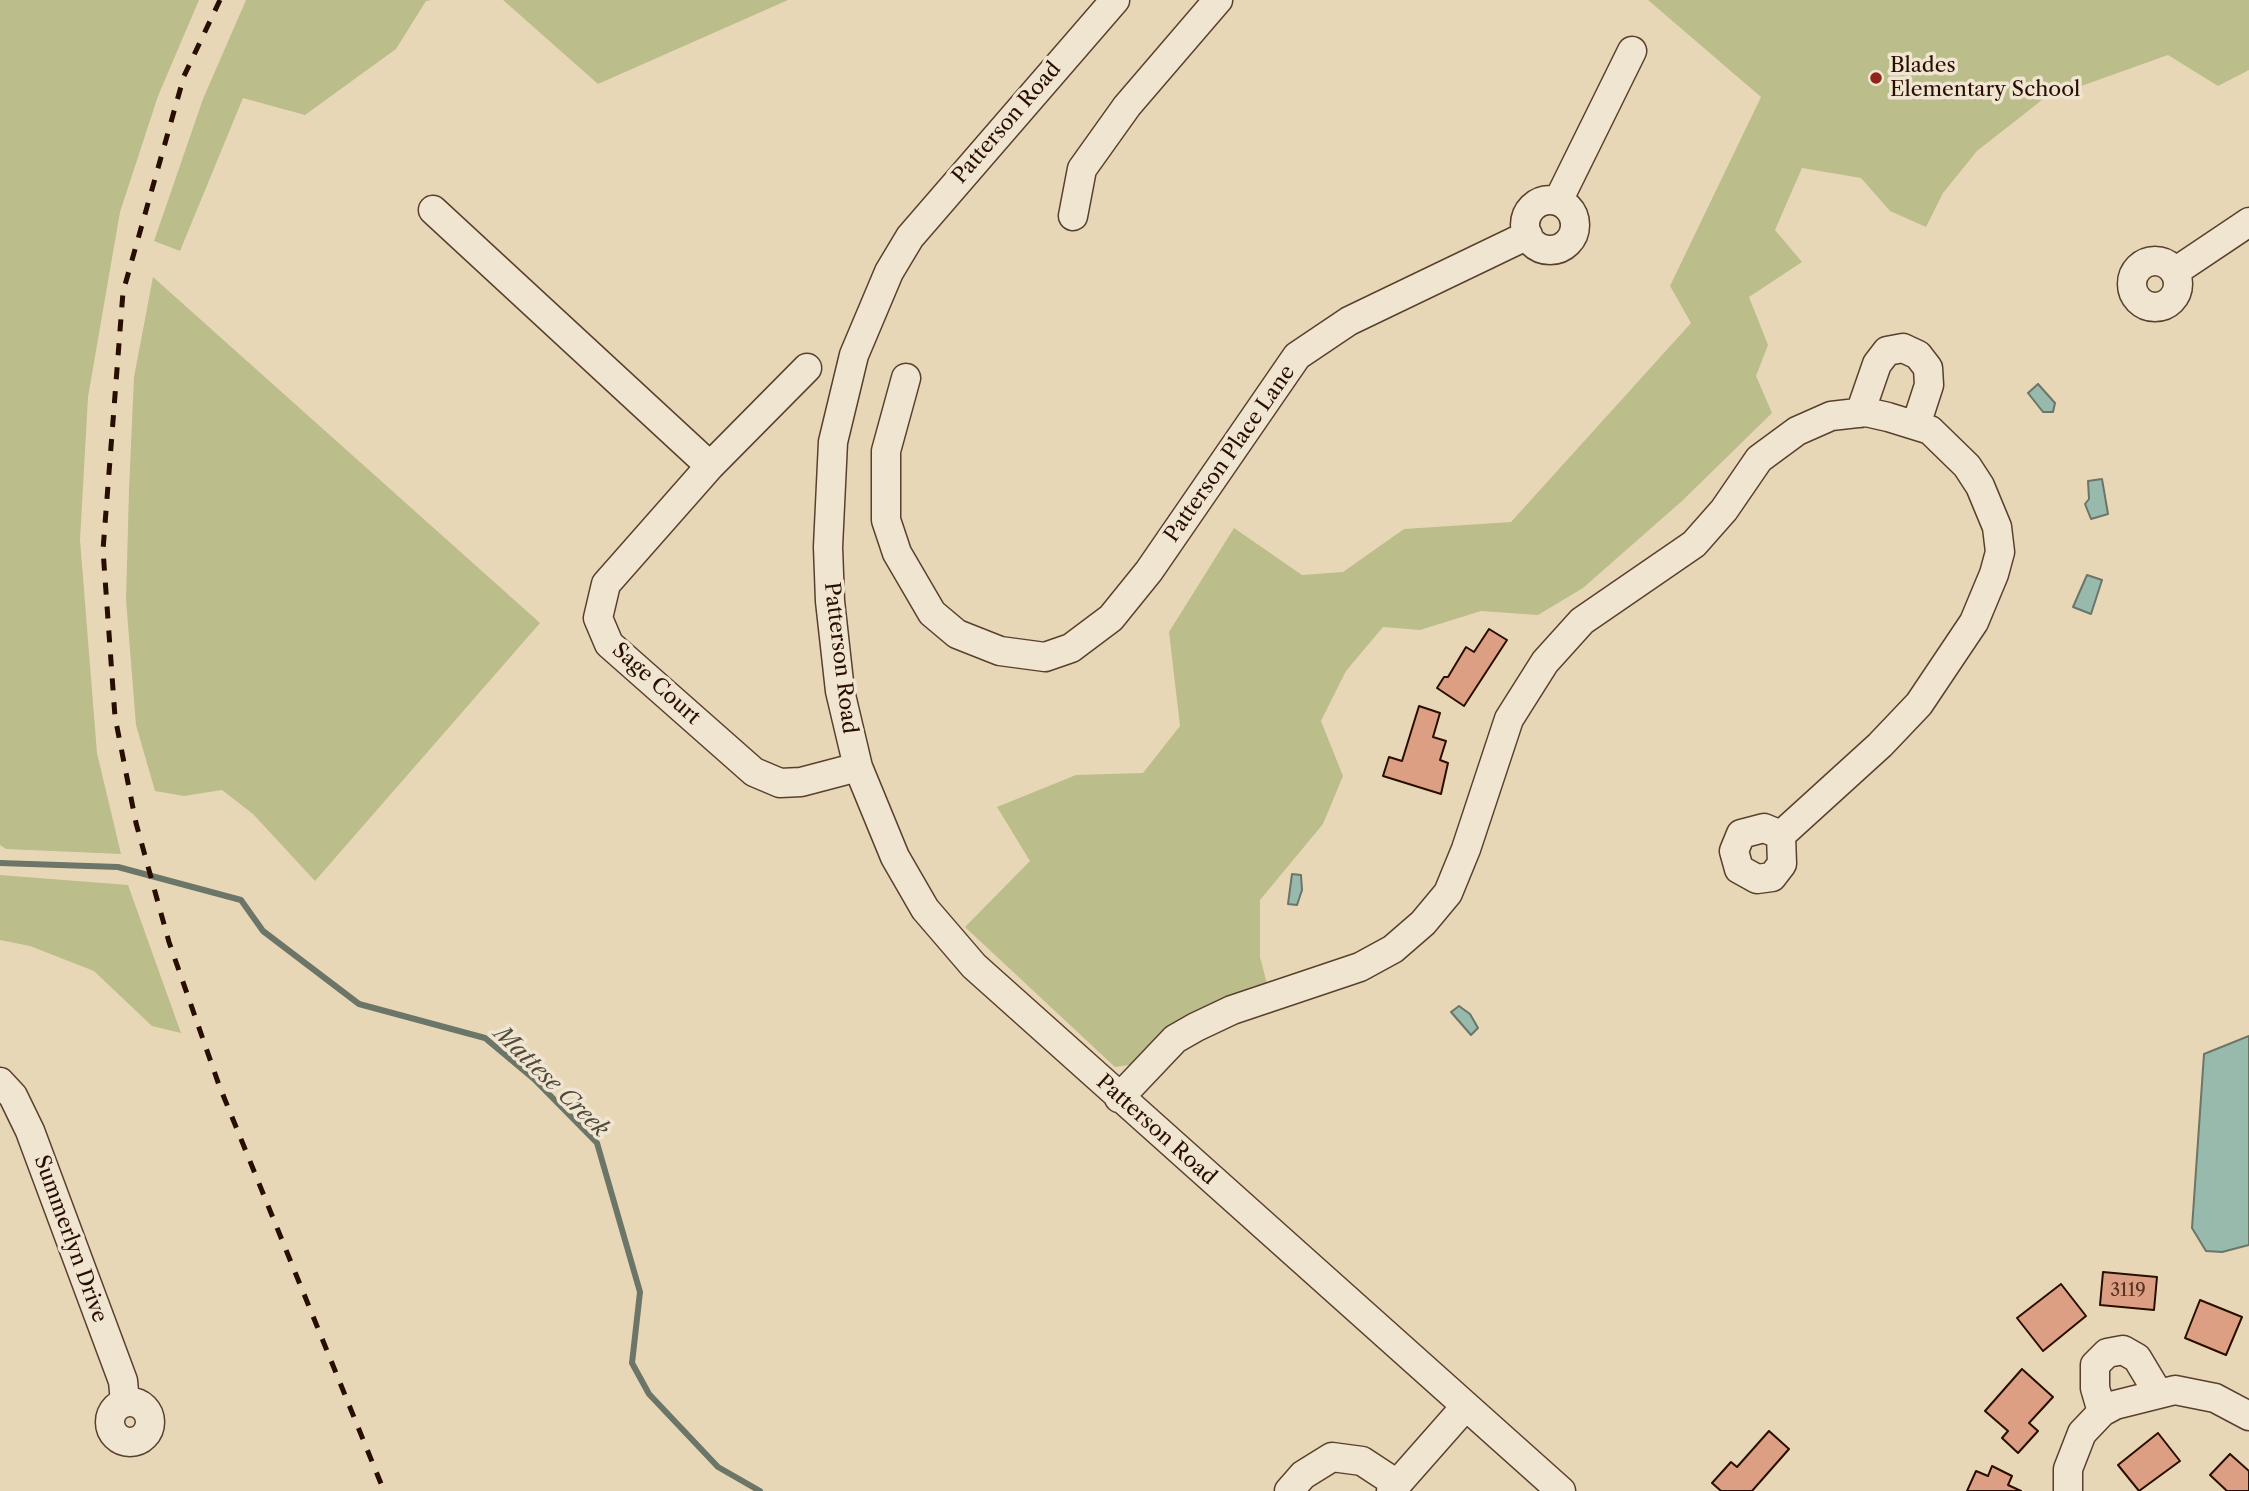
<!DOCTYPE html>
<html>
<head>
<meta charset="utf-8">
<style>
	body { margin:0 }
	canvas { display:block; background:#e8d7b6 }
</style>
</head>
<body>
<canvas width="2249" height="1491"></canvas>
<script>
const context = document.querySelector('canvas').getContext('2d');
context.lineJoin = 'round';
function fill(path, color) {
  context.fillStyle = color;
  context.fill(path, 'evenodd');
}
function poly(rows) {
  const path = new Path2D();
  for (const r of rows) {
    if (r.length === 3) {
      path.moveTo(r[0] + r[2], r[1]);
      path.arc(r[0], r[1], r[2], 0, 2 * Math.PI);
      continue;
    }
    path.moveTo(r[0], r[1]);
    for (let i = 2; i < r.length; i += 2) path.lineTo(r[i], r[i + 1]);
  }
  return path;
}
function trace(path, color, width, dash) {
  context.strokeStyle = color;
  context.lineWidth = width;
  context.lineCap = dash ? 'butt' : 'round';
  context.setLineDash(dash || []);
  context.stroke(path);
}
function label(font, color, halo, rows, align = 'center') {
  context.font = font + ' "Libre Caslon Text",serif';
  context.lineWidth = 7;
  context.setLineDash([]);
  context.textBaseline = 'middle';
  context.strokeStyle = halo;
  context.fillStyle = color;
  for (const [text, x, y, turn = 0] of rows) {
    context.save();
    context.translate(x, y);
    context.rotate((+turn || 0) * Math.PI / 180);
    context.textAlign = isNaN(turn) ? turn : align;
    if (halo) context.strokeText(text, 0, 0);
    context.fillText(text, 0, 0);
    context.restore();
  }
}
const green = poly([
	[0,0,199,0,158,96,120,212,88,397,80,540,97,753,121,854,6,849,0,845],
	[246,0,432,0,426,1,396,49,305,115,243,98,180,251,154,241,203,99],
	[503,0,788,0,598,84],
	[1648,0,2249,0,2249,70,2218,86,2168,55,2042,100,1977,151,1943,193,1926,227,1890,211,1861,178,1802,168,1775,230,1802,262,1749,297,1768,345,1756,376,1772,413,1682,501,1583,588,1538,615,1481,611,1420,630,1383,627,1346,671,1321,721,1343,776,1323,824,1260,900,1260,957,1267,984,1135,1064,1115,1067,965,927,1030,861,997,807,1076,775,1143,773,1180,726,1169,632,1234,528,1302,575,1343,572,1404,529,1511,522,1691,323,1670,286,1761,97],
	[153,277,540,623,315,881,253,814,222,790,184,796,155,791,136,725,126,600,129,490,134,377],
	[0,875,128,885,181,1033,152,1026,94,971,30,946,0,940]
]);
const water = poly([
	[2038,384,2055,403,2053,412,2043,412,2028,393,2038,384],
	[2102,479,2108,514,2091,519,2085,504,2089,499,2088,481,2102,479],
	[2087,575,2102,580,2091,614,2073,607,2087,575],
	[1292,874,1301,875,1302,890,1297,905,1288,904,1292,874],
	[1459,1006,1470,1014,1478,1028,1471,1035,1451,1012,1459,1006],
	[2249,1036,2249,1245,2222,1252,2206,1251,2192,1228,2204,1054,2249,1036]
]);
const stream = poly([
	[0,863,118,867,241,900,263,931,359,1004,485,1038,534,1079,597,1143,640,1292,632,1363,649,1394,718,1467,760,1491]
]);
const building = poly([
	[1489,629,1507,640,1464,706,1437,688,1444,677,1448,677,1466,647,1474,652,1489,629],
	[1419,706,1440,713,1433,737,1446,741,1440,760,1448,763,1441,794,1383,776,1389,757,1402,761,1419,706],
	[2103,1272,2157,1277,2154,1310,2100,1305,2103,1272],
	[2061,1284,2086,1316,2043,1351,2017,1318,2061,1284],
	[2200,1300,2242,1317,2226,1355,2185,1338,2200,1300],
	[2022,1369,2053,1397,2029,1423,2038,1431,2018,1453,2002,1438,2008,1431,1985,1411,2022,1369],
	[1769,1431,1789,1449,1752,1491,1721,1491,1712,1483,1731,1462,1737,1467,1769,1431],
	[2158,1433,2180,1461,2139,1491,2118,1465,2158,1433],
	[2230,1454,2249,1471,2249,1491,2227,1491,2210,1475,2230,1454],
	[1992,1466,2012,1476,2008,1485,2021,1491,1967,1491,1976,1471,1988,1476,1992,1466]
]);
const minor = poly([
	[1115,0,910,237,889,272,854,355,833,442,828,547,830,601,840,691,858,767,895,857,925,909,974,966,1561,1491],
	[1550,225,25],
	[1558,201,1632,51],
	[433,210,710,466],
	[1073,216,1082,169,1127,106,1218,0],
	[2155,284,23],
	[2176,271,2249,222],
	[807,368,710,466,606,584,598,618,609,644,754,772,780,783,801,782,858,767],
	[906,378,886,451,886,520,897,553,932,613,957,634,1000,651,1045,657,1071,648,1111,618,1149,571,1297,356,1349,321,1528,235],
	[1860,413,1877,364,1887,351,1903,348,1918,355,1928,368,1929,385,1916,425],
	[0,1082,13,1096,30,1131,123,1381,125,1402],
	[1119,1098,1175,1039,1196,1027,1232,1010,1360,967,1393,949,1423,923,1448,893,1466,849,1509,719,1545,662,1582,621,1694,544,1724,510,1759,459,1797,431,1831,416,1866,412,1888,417,1930,430,1967,466,1980,486,1997,527,2000,552,1994,574,1974,622,1919,704,1880,745,1781,835,1764,828,1741,834,1734,851,1739,869,1757,879,1772,877,1782,864,1781,835],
	[130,1422,20],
	[2102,1412,2095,1388,2095,1365,2107,1353,2123,1350,2137,1358,2158,1393],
	[1289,1491,1303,1475,1332,1457,1362,1461,1397,1484],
	[1391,1491,1465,1407],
	[2068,1491,2068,1469,2082,1433,2102,1412,2115,1405,2175,1390,2215,1398,2249,1416]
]);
const rail = poly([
	[220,0,184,76,123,292,103,550,115,717,136,823,152,881,169,942,219,1085,384,1491]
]);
const markers = [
	[1876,78,7,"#8f2418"]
];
const numberNames = [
	["3119",2128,1291]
];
const poiNames = [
	["Blades",1890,66],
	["Elementary School",1890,90]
];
const streetNames = [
	["Patterson Road",1007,123,-49],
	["Patterson Place Lane",1230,454,-55],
	["Patterson Road",840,658,83],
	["Sage Court",656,684,42],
	["Patterson Road",1156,1130,42],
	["Summerlyn Drive",70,1239,70]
];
const waterNames = [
	["Mattese Creek",551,1082,44]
];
fill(green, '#bbbd8b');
fill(water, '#97baad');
trace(water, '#6b7568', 2);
trace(stream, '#6b7568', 6);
fill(building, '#dc9f84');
trace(building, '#290e00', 2);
trace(minor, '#59402e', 31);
trace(minor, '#f0e5d0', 28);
trace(rail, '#290e00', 5, [12, 12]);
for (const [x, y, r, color] of markers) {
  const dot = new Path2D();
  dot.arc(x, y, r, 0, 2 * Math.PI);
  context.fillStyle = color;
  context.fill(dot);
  trace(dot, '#f0e5d0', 2.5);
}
label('18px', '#563221', null, numberNames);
label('21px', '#290e00', '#f0e5d0', poiNames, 'left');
label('21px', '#290e00', '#f0e5d0', streetNames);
label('italic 23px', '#504a3d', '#f0e5d0', waterNames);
</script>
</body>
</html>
